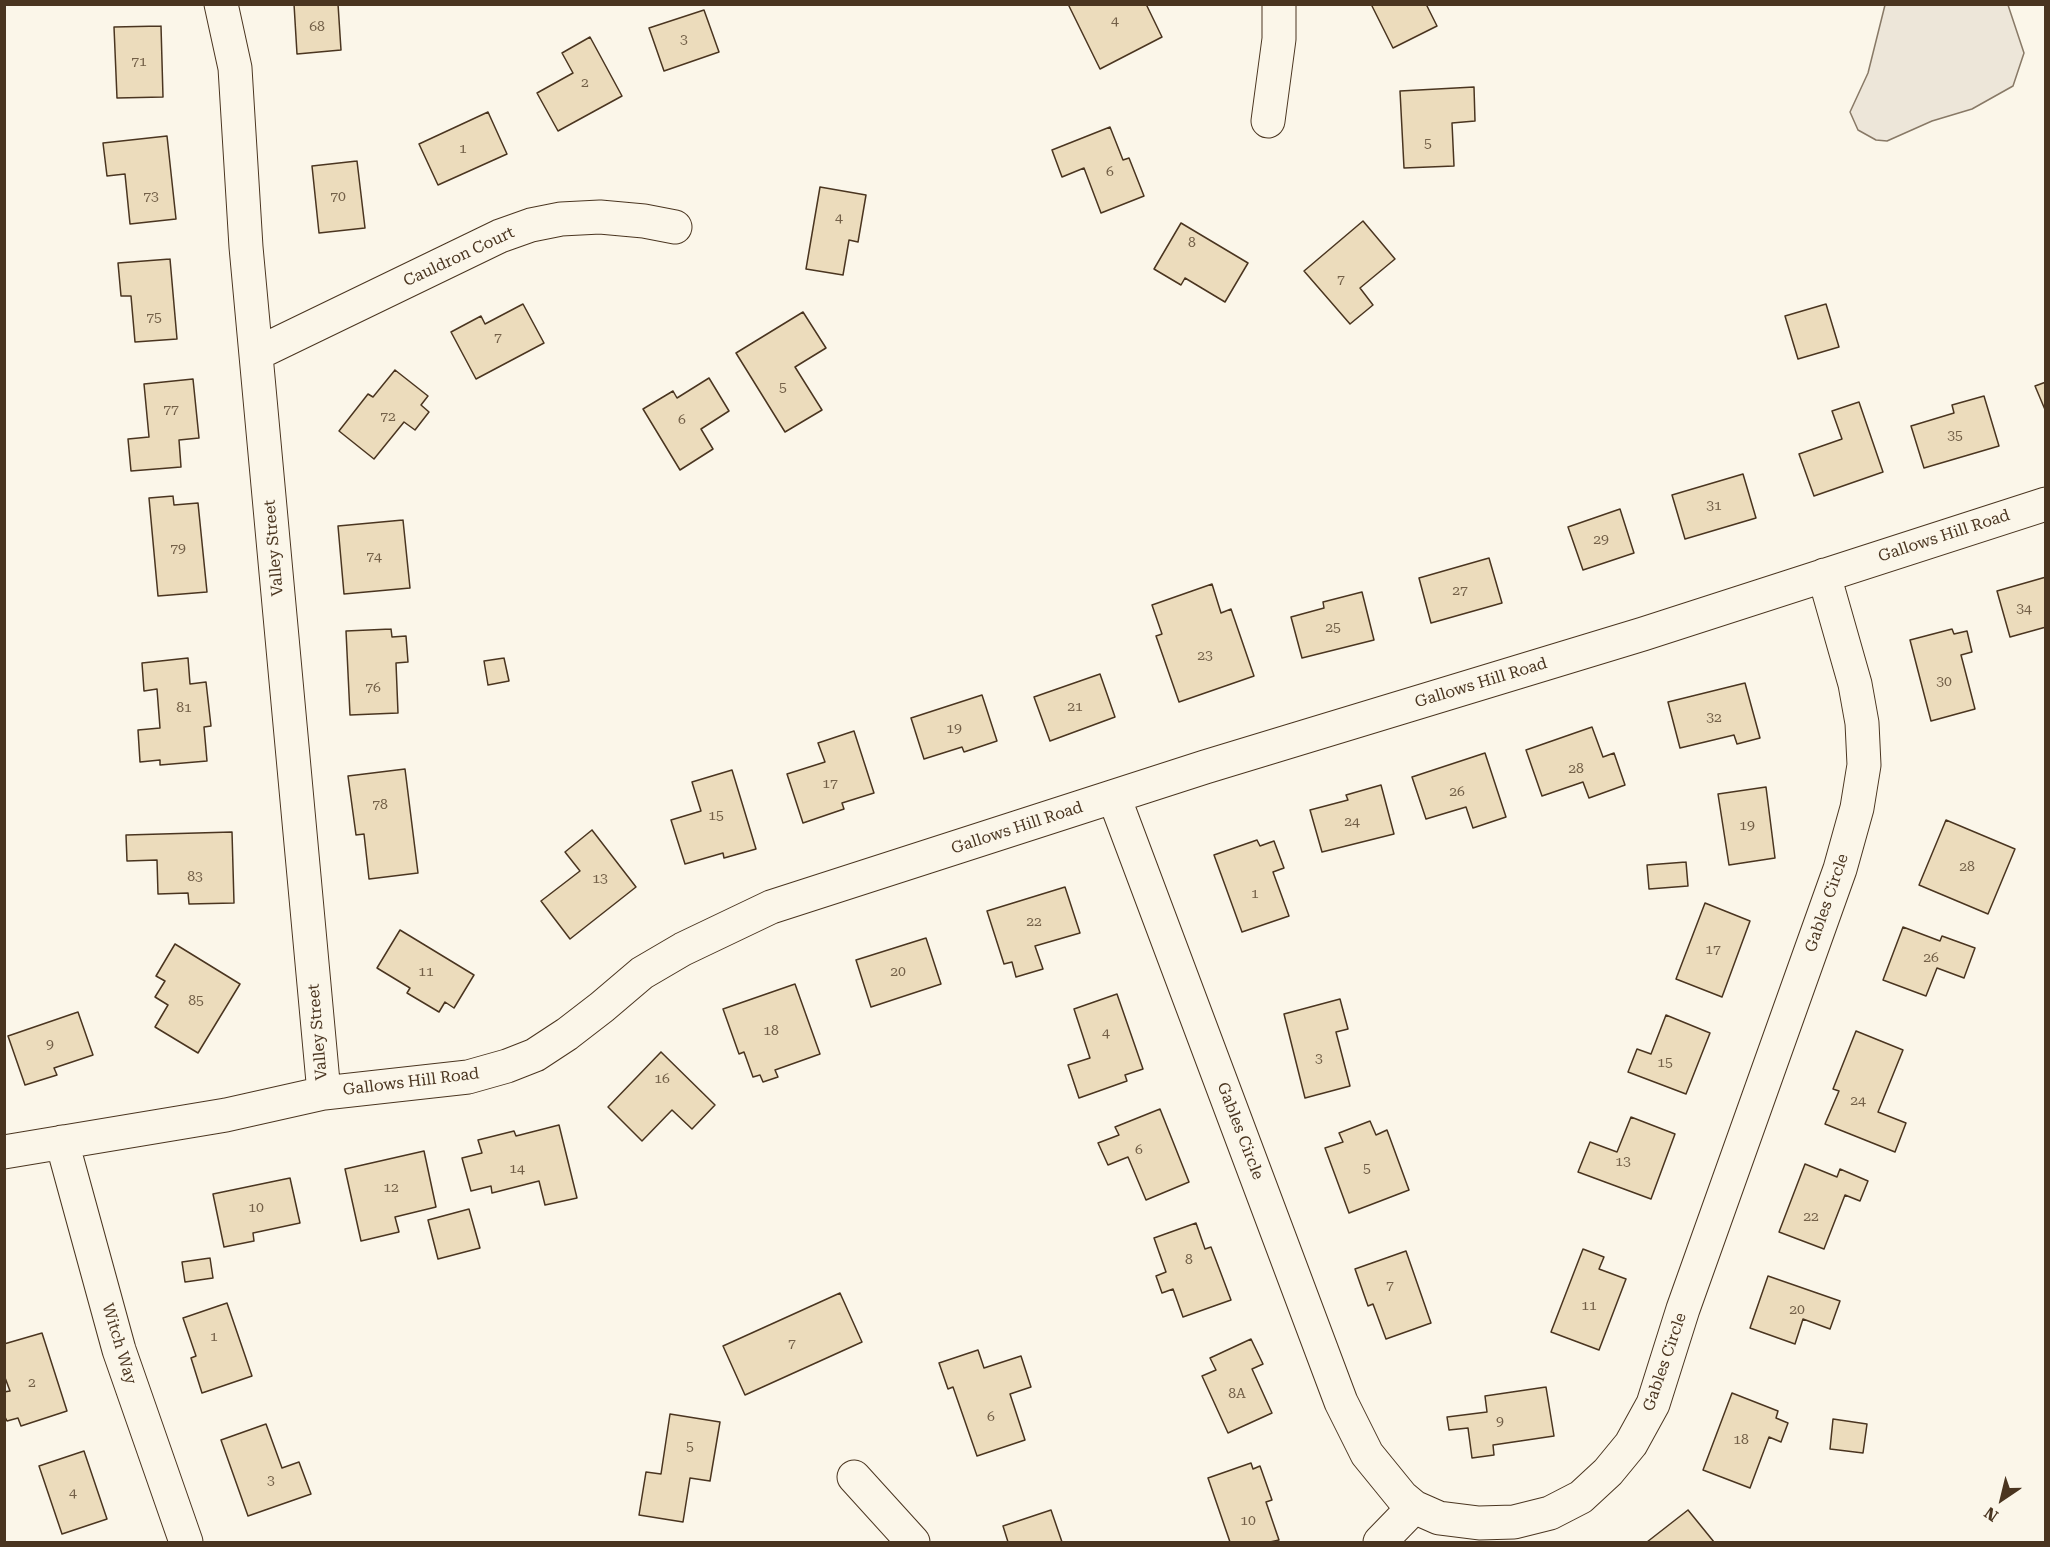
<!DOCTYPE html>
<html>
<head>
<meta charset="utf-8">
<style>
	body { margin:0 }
	#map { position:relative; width:2050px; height:1547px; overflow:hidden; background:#fbf6e9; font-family:"Roboto Serif",serif }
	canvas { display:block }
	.frame { position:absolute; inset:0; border:6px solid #4a3520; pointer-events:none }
	.north { position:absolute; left:1972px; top:1469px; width:60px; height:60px; -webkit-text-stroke:4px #fbf6e9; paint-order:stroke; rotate:215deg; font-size:16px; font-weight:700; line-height:24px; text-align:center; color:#4a3520 }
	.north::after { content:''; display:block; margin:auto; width:21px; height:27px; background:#4a3520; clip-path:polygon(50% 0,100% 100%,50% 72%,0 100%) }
</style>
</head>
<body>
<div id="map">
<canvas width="2050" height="1547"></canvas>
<div class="frame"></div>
<div class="north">N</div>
</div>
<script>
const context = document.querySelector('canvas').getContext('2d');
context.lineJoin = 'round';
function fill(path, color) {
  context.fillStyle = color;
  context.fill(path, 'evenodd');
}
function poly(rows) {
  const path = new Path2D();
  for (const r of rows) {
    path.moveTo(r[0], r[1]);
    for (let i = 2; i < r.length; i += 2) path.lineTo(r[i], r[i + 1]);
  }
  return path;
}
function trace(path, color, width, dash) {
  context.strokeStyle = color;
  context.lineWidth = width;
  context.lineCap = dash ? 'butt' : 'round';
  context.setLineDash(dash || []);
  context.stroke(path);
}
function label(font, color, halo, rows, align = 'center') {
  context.font = font + ' "Roboto Serif",serif';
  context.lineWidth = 4.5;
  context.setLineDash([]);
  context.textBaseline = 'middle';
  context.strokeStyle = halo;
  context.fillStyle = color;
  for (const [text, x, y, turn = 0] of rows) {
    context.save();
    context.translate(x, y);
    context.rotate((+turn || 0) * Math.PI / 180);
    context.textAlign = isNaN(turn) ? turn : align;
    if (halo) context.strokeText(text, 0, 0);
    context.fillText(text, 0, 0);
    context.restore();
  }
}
const green = poly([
	[1885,5,2008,5,2024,53,2013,86,1972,109,1932,121,1887,141,1876,140,1858,130,1850,112,1868,73,1885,5]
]);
const building = poly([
	[294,4,338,4,341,50,297,54,294,4],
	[1068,4,1146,4,1162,37,1100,69,1068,4],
	[1371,4,1426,4,1437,26,1393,48,1371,4],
	[704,10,719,52,664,71,649,28,704,10],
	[161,26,163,97,117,98,114,27,161,26],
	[590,37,622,96,558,131,537,93,573,73,562,53,590,37],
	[1474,87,1475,121,1452,123,1454,166,1404,168,1400,91,1474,87],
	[488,112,507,154,438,185,419,144,488,112],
	[1110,127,1123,160,1129,158,1144,196,1101,213,1084,168,1062,177,1052,150,1110,127],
	[167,136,176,219,130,224,125,174,107,176,103,143,167,136],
	[357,161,365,228,319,233,312,166,357,161],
	[820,187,866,195,858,242,849,240,843,275,806,269,820,187],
	[1363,221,1395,259,1360,288,1373,305,1350,324,1304,271,1363,221],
	[1181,223,1248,263,1225,302,1185,278,1181,285,1154,269,1181,223],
	[170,259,177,339,135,342,131,296,121,296,118,263,170,259],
	[523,304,544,343,476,379,451,332,481,316,485,324,523,304],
	[1826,304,1839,347,1798,359,1785,316,1826,304],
	[803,312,826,348,795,367,822,410,785,432,736,353,803,312],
	[395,370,428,396,421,405,429,412,415,430,404,422,374,459,339,431,368,394,373,397,395,370],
	[709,378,729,411,701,429,713,449,680,470,643,409,673,391,677,398,709,378],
	[193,379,199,438,179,440,181,467,131,471,128,439,149,437,144,384,193,379],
	[2046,382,2046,412,2035,386,2046,382],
	[1984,396,1999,446,1924,468,1911,426,1954,413,1952,405,1984,396],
	[1859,402,1883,472,1814,496,1799,454,1842,439,1832,411,1859,402],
	[1743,474,1756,518,1685,539,1672,495,1743,474],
	[173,496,174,505,198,503,207,592,158,596,149,498,173,496],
	[1620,509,1634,553,1583,570,1568,527,1620,509],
	[403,520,410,588,344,594,338,526,403,520],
	[1489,558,1502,603,1431,623,1419,578,1489,558],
	[2046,577,2046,627,2010,637,1997,591,2046,577],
	[1212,584,1221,613,1231,609,1254,676,1179,702,1156,636,1162,634,1152,605,1212,584],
	[1362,592,1374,640,1302,658,1291,617,1324,608,1323,602,1362,592],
	[391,629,392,637,406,636,408,662,396,663,398,713,350,715,346,631,391,629],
	[1952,629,1954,634,1967,631,1972,652,1961,655,1975,709,1931,721,1910,640,1952,629],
	[188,658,190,684,206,682,211,726,204,727,207,761,160,765,160,760,140,762,138,730,160,728,157,689,144,691,142,663,188,658],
	[504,658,509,681,488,685,484,661,504,658],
	[1100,674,1115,717,1050,741,1034,697,1100,674],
	[1745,683,1760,738,1737,744,1734,735,1680,748,1668,702,1745,683],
	[982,695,997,741,964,752,962,747,924,759,911,718,982,695],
	[1592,727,1603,757,1614,753,1625,785,1589,798,1583,782,1542,796,1526,750,1592,727],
	[854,731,874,793,842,803,844,809,803,823,787,774,825,762,818,743,854,731],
	[1485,753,1506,817,1473,828,1466,807,1426,819,1412,777,1485,753],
	[405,769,418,873,369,879,364,834,356,835,348,776,405,769],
	[732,770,756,849,724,858,723,853,685,864,671,820,701,811,692,782,732,770],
	[1381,785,1394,834,1322,852,1310,810,1348,800,1346,795,1381,785],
	[1766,787,1775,858,1729,865,1718,794,1766,787],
	[1946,820,2015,849,1988,914,1919,885,1946,820],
	[592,830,636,887,570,939,541,901,580,871,565,852,592,830],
	[232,832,234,903,189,904,188,893,158,894,157,860,127,861,126,835,232,832],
	[1257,840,1260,846,1274,841,1284,868,1273,872,1289,916,1242,932,1214,855,1257,840],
	[1686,862,1688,886,1649,889,1647,865,1686,862],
	[1065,887,1080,933,1035,946,1043,969,1016,977,1012,962,1004,964,987,911,1065,887],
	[1705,903,1750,921,1722,997,1676,979,1705,903],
	[1903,927,1940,941,1942,936,1975,948,1964,978,1937,968,1926,996,1883,980,1903,927],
	[400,930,474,975,454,1008,445,1002,439,1012,407,993,410,988,377,968,400,930],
	[926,938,941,984,871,1007,856,960,926,938],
	[175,944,240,984,198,1053,155,1027,168,1005,155,997,165,981,156,976,175,944],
	[795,984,820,1054,775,1070,778,1077,763,1082,760,1075,753,1077,744,1052,739,1054,723,1009,795,984],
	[1117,994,1143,1069,1125,1075,1127,1081,1079,1098,1068,1065,1090,1058,1074,1009,1117,994],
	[1340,999,1348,1029,1336,1032,1350,1086,1305,1098,1284,1014,1340,999],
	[78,1012,93,1055,54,1068,57,1075,25,1085,8,1036,78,1012],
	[1666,1015,1710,1033,1686,1094,1628,1072,1637,1049,1651,1054,1666,1015],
	[1856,1031,1903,1050,1878,1112,1906,1123,1895,1152,1825,1124,1839,1091,1833,1089,1856,1031],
	[661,1052,715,1105,692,1129,672,1110,642,1141,608,1107,661,1052],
	[1160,1109,1189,1182,1146,1200,1128,1157,1108,1165,1098,1143,1119,1135,1115,1127,1160,1109],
	[1631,1117,1675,1134,1651,1199,1578,1172,1590,1142,1617,1152,1631,1117],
	[1370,1121,1376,1135,1387,1130,1409,1190,1349,1213,1325,1148,1343,1142,1339,1133,1370,1121],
	[559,1125,577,1198,545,1205,539,1181,492,1193,491,1186,471,1191,462,1158,482,1153,478,1140,514,1131,516,1136,559,1125],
	[424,1151,436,1207,395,1217,399,1232,361,1241,345,1169,424,1151],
	[1805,1164,1837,1177,1840,1169,1868,1181,1860,1201,1845,1195,1824,1249,1779,1232,1805,1164],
	[290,1178,300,1223,253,1233,254,1241,224,1247,213,1194,290,1178],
	[469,1209,480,1248,438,1259,428,1220,469,1209],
	[1196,1223,1205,1249,1211,1247,1231,1300,1183,1317,1173,1289,1162,1293,1156,1276,1166,1272,1154,1238,1196,1223],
	[1583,1249,1604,1257,1599,1269,1626,1279,1599,1350,1551,1332,1583,1249],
	[1406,1251,1431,1323,1386,1339,1373,1304,1368,1306,1355,1269,1406,1251],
	[210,1258,213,1278,185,1282,182,1262,210,1258],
	[1768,1276,1840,1301,1830,1329,1803,1319,1795,1344,1750,1328,1768,1276],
	[840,1293,862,1342,745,1395,723,1346,840,1293],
	[227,1303,252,1376,202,1393,191,1358,196,1356,183,1318,227,1303],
	[42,1333,67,1411,21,1426,18,1418,7,1421,4,1415,4,1392,10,1391,4,1375,4,1344,42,1333],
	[1251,1339,1263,1364,1252,1369,1272,1413,1228,1433,1202,1376,1216,1370,1210,1358,1251,1339],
	[978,1350,984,1368,1021,1356,1031,1387,1010,1394,1025,1440,977,1456,953,1387,948,1389,939,1363,978,1350],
	[1546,1387,1554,1436,1493,1445,1494,1455,1472,1458,1468,1428,1449,1430,1447,1417,1487,1412,1485,1396,1546,1387],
	[1732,1393,1778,1411,1776,1418,1788,1423,1781,1442,1769,1437,1750,1488,1703,1470,1732,1393],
	[670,1414,720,1422,710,1481,690,1478,683,1522,639,1515,646,1472,661,1474,670,1414],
	[1833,1419,1867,1424,1863,1453,1830,1449,1833,1419],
	[266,1424,282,1468,299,1462,311,1494,248,1516,221,1440,266,1424],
	[84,1451,107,1519,62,1534,39,1466,84,1451],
	[1251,1463,1253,1469,1260,1466,1272,1500,1266,1502,1279,1540,1270,1542,1230,1542,1208,1478,1251,1463],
	[1051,1510,1062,1542,1008,1542,1003,1526,1051,1510],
	[1688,1510,1714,1542,1647,1542,1688,1510]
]);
const minor = poly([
	[221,4,235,68,246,247,324,1093],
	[1268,121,1279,39,1279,4],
	[256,354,500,236,531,225,561,219,600,217,644,221,675,227],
	[1114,797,1341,1402,1367,1454,1402,1497,1414,1507,1439,1518,1479,1523,1514,1522,1550,1513,1581,1497,1608,1472,1631,1444,1653,1404,1683,1309,1840,869,1857,808,1864,765,1862,723,1855,684,1824,575],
	[62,1142,119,1350,186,1542],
	[4,1152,226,1115,324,1093,468,1077,507,1066,535,1055,567,1034,602,1007,642,973,683,949,771,907,1205,767,1643,634,2046,504],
	[854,1477,913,1542],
	[1380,1542,1414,1507]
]);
const numberNames = [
	["4",1115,21],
	["68",317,27],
	["3",684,40],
	["71",139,62],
	["2",585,83],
	["5",1428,144],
	["1",463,149],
	["6",1110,172],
	["73",151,197],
	["70",338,197],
	["4",839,218],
	["8",1192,243],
	["7",1341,280],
	["75",154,318],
	["7",498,338],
	["5",783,388],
	["77",171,410],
	["72",388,417],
	["6",682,420],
	["35",1955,436],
	["31",1714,506],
	["29",1601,540],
	["79",178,549],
	["74",374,557],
	["27",1460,591],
	["34",2024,609],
	["25",1333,628],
	["23",1205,656],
	["30",1944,682],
	["76",373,688],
	["21",1075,707],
	["81",184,708],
	["32",1714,718],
	["19",954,729],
	["28",1576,769],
	["17",830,784],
	["26",1457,792],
	["78",380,805],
	["15",716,816],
	["24",1352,822],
	["19",1747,826],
	["28",1967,867],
	["83",195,877],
	["13",600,879],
	["1",1255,894],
	["22",1034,922],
	["17",1713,950],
	["26",1931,958],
	["11",426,972],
	["20",898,972],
	["85",196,1001],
	["18",771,1031],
	["4",1106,1033],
	["9",50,1045],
	["3",1319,1059],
	["15",1665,1063],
	["16",662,1079],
	["24",1858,1101],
	["6",1139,1150],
	["13",1623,1162],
	["14",517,1169],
	["5",1367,1169],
	["12",391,1188],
	["10",256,1208],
	["22",1811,1217],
	["8",1189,1260],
	["7",1390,1286],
	["11",1589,1306],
	["20",1797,1310],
	["1",214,1337],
	["7",792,1344],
	["2",32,1383],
	["8A",1237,1394],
	["6",991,1417],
	["9",1500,1422],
	["18",1741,1440],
	["5",690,1447],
	["3",271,1481],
	["4",73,1493],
	["10",1248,1521]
];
const streetNames = [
	["Cauldron Court",459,257,-25],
	["Gallows Hill Road",1944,536,-18],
	["Valley Street",274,548,-95],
	["Gallows Hill Road",1481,683,-17],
	["Gallows Hill Road",1017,828,-18],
	["Gables Circle",1827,903,-71],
	["Valley Street",318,1032,-95],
	["Gallows Hill Road",411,1082,-7],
	["Gables Circle",1240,1131,69],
	["Witch Way",119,1344,73],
	["Gables Circle",1665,1362,-71]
];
fill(green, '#ede6d9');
trace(green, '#887966', 1.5);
fill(building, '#ecdcbc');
trace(building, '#4a3520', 1.5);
trace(minor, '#4a3520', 35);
trace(minor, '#fbf6e9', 33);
label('14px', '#725f47', null, numberNames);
label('16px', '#4a3520', '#fbf6e9', streetNames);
</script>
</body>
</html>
